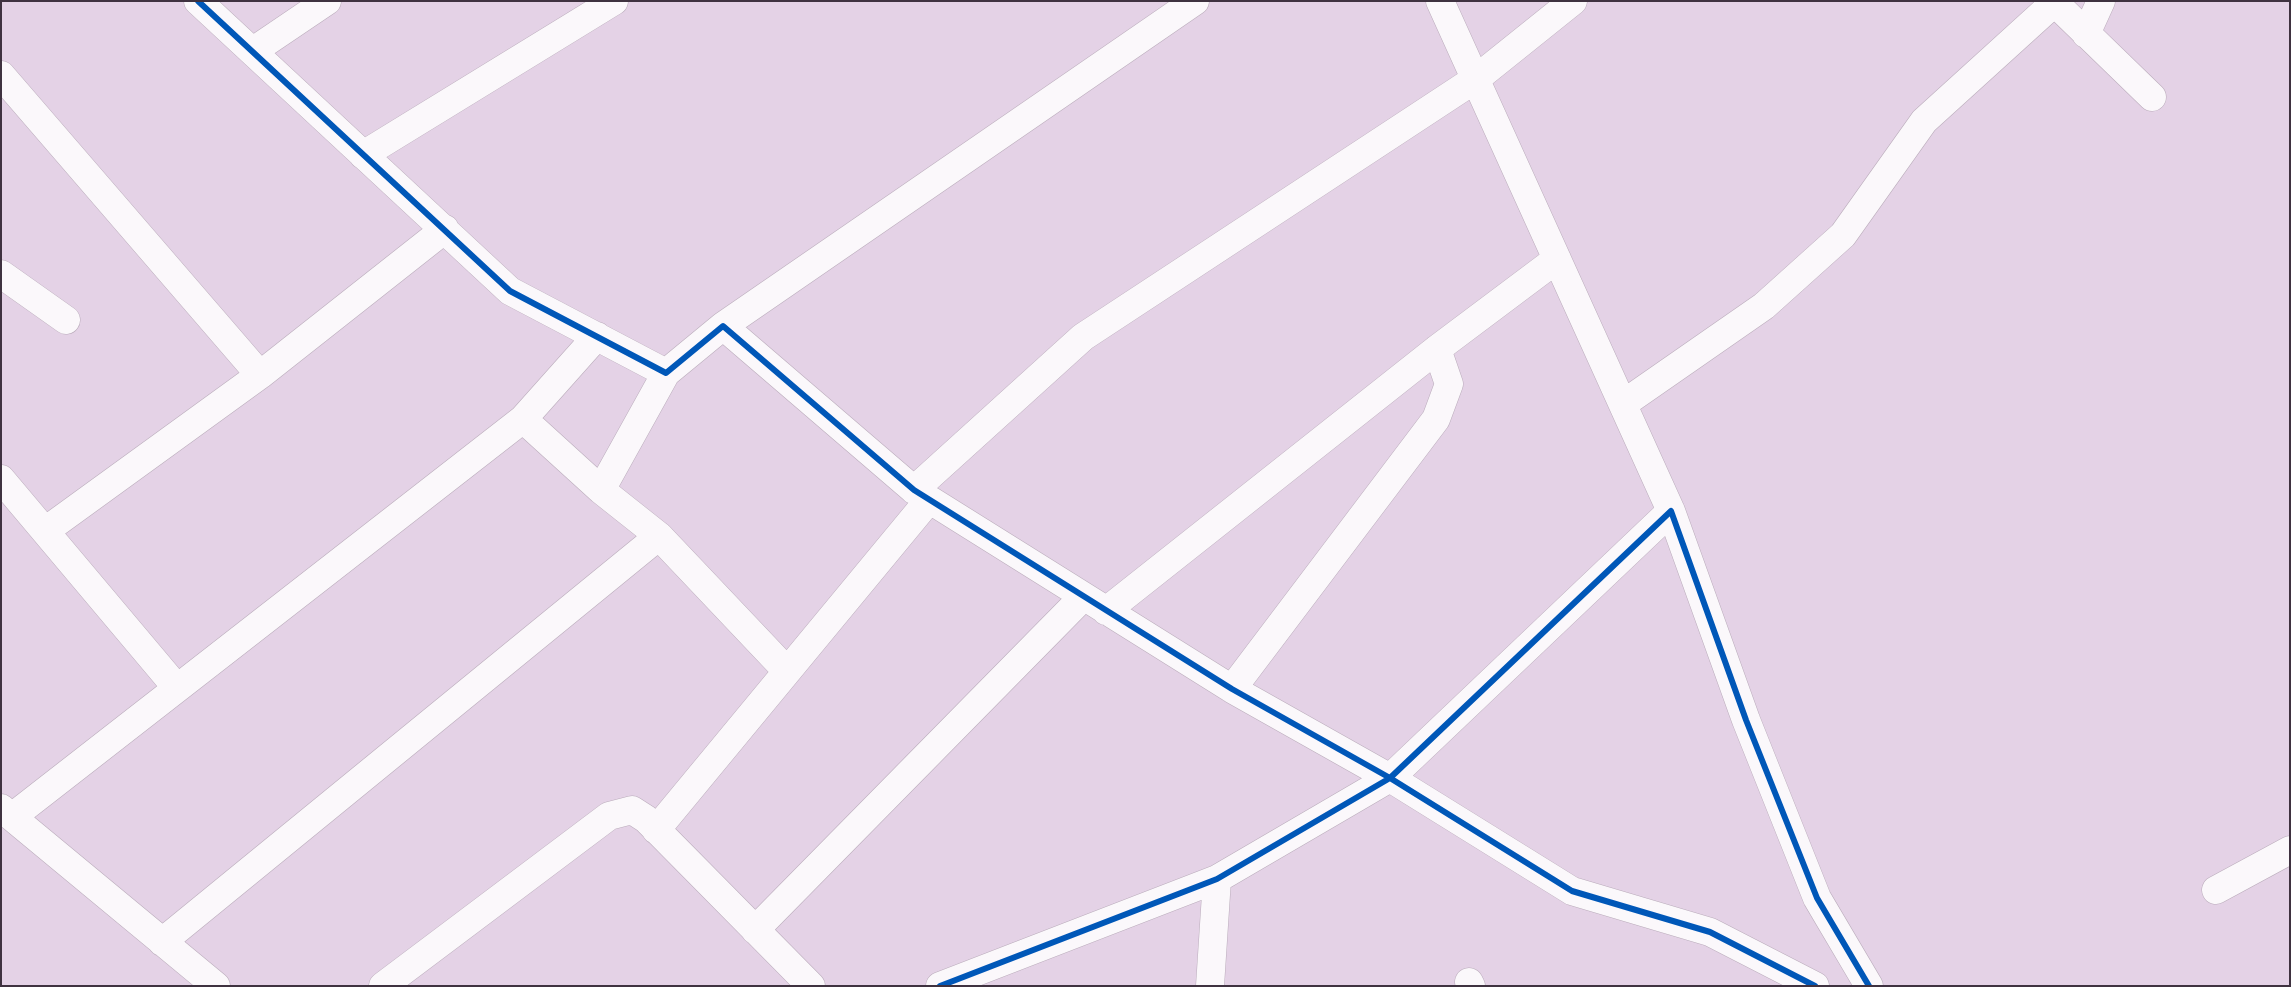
<!DOCTYPE html>
<html>
<head>
<meta charset="utf-8">
<style>
	body { margin:0 }
	#map { position:relative; width:2291px; height:987px; overflow:hidden; background:#e4d2e6; font-family:Raleway,sans-serif }
	canvas { display:block }
	.frame { position:absolute; inset:0; border:2px solid #3f3240; pointer-events:none }
</style>
</head>
<body>
<div id="map">
<canvas width="2291" height="987"></canvas>
<div class="frame"></div>
</div>
<script>
const context = document.querySelector('canvas').getContext('2d');
context.lineJoin = 'round';
function poly(rows) {
  const path = new Path2D();
  for (const r of rows) {
    path.moveTo(r[0], r[1]);
    for (let i = 2; i < r.length; i += 2) path.lineTo(r[i], r[i + 1]);
  }
  return path;
}
function trace(path, color, width, dash) {
  context.strokeStyle = color;
  context.lineWidth = width;
  context.lineCap = dash ? 'butt' : 'round';
  context.setLineDash(dash || []);
  context.stroke(path);
}
const minor = poly([
	[198,1,510,291,666,373,723,326,914,490,1232,689,1390,778,1572,891,1710,932,1815,986],
	[1440,1,1671,511],
	[2053,1,2152,97],
	[2086,34,2101,1],
	[253,51,327,1],
	[1,75,260,375],
	[363,155,614,1],
	[1,274,66,320],
	[723,326,1195,1],
	[1623,404,1764,306,1843,235,1924,121,2054,3],
	[523,419,601,490,659,536,787,671],
	[1,479,177,688],
	[601,490,666,373],
	[914,490,1083,337,1477,78,1573,1],
	[45,531,260,375,445,229],
	[1106,611,1437,349,1557,259],
	[1232,689,1436,419,1449,384,1437,349],
	[1,808,216,986],
	[12,817,523,419,597,336],
	[656,830,928,501],
	[2216,890,2290,850],
	[755,930,1083,597],
	[162,942,659,536],
	[1469,982,1471,986],
	[383,986,609,816,632,810,646,819,811,986],
	[940,986,1217,879,1390,778,1671,511,1746,720,1817,898,1869,986],
	[1210,986,1217,879]
]);
const cycleway = poly([
	[198,1,510,291,666,373,723,326,914,490,1232,689,1390,778,1572,891,1710,932,1815,986],
	[940,986,1217,879,1390,778,1671,511,1746,720,1817,898,1869,986]
]);
trace(minor, '#baacbb', 29);
trace(minor, '#fbf8fb', 28);
trace(cycleway, '#0057b8', 6);
</script>
</body>
</html>
